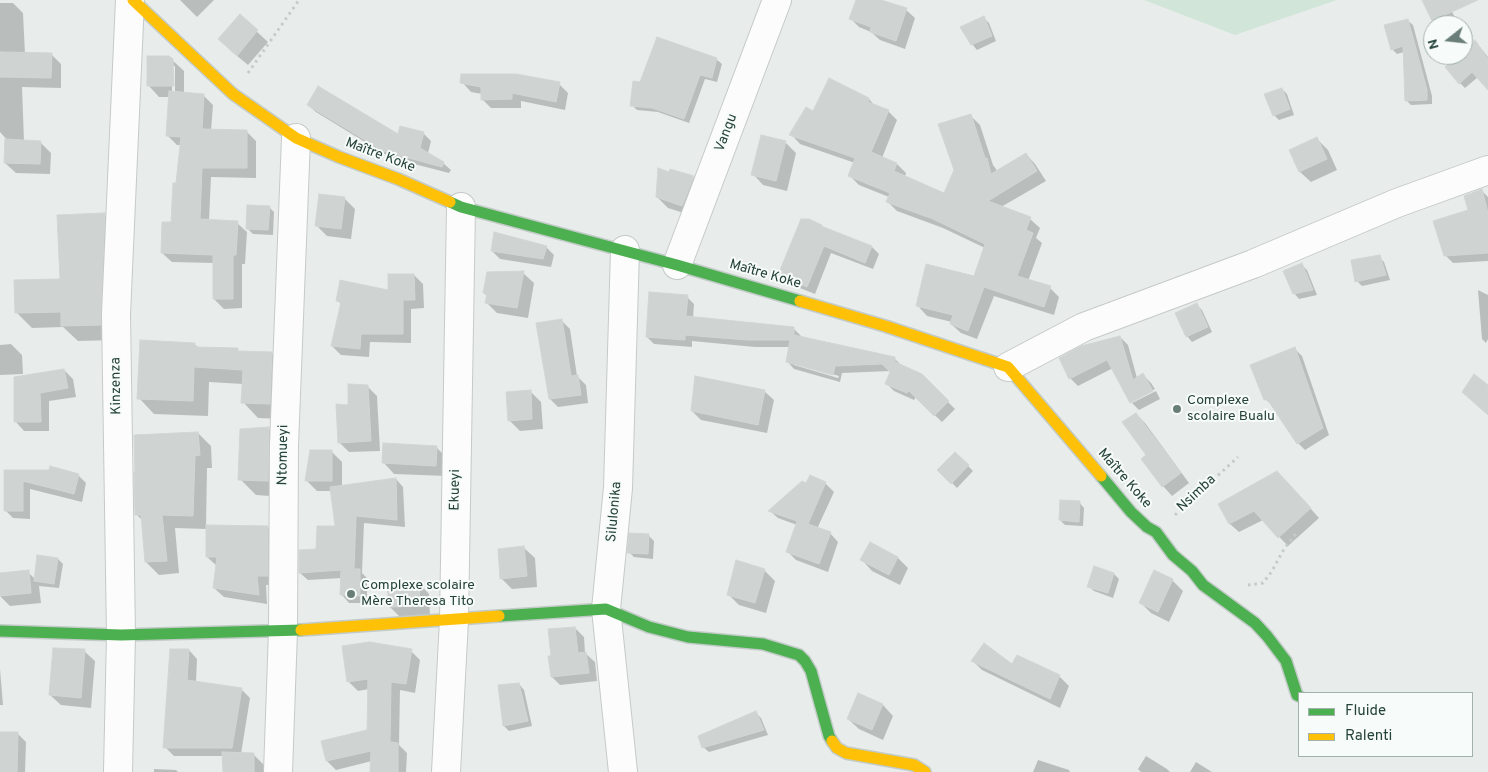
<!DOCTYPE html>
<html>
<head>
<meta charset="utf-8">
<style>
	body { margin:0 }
	#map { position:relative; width:1488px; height:772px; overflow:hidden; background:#e8edeb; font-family:Overpass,sans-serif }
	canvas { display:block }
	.legend { position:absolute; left:1298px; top:692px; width:175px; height:65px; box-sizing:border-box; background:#f7fbf9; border:1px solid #a3b1ad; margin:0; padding:6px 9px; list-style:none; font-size:15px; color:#24423a }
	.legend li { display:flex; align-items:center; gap:10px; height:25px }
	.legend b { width:25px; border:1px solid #a3b1ad }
	.north { position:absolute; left:1423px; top:15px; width:50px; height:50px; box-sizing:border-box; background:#f7fbf9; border:1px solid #a3b1ad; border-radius:50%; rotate:254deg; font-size:14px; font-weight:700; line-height:20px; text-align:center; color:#24423a }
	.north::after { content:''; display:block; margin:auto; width:18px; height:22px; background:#697e78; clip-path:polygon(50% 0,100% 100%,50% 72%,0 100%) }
</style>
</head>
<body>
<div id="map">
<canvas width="1488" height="772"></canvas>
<ul class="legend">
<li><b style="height:6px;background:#4caf50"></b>Fluide</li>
<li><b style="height:6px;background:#ffc107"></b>Ralenti</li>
</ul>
<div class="north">N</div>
</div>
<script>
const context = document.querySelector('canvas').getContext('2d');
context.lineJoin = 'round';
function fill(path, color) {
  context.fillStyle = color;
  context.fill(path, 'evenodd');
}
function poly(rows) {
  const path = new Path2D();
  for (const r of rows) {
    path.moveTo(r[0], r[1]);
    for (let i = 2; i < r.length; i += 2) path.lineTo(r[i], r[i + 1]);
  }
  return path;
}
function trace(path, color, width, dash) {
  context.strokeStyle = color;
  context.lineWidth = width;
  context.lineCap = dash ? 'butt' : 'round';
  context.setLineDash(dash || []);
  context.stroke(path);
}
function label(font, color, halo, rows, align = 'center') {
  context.font = font + ' Overpass,sans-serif';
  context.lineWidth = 4;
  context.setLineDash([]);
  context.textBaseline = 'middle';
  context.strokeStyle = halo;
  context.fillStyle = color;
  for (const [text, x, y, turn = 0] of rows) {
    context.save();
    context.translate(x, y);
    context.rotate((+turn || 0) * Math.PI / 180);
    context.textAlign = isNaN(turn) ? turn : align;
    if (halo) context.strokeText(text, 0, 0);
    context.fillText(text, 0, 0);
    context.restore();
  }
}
const green = poly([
	[1144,0,1337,0,1235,35]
]);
const shadow = poly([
	[180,0,214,0,197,17],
	[857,0,879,0,906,10,915,18,905,49,880,40,871,32,859,27,851,19],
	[1424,0,1447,0,1455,18,1438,25,1433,20],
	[0,3,13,3,23,13,25,54,51,54,61,64,61,88,22,87,24,141,40,142,51,153,50,174,16,173,5,163,8,141,0,132],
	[240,16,268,42,248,65,230,50],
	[984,18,989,23,996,41,977,50,972,44],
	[1407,20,1413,25,1432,96,1432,104,1411,105,1406,100,1404,52,1397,54,1392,49],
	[1480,47,1488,57,1488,89,1478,77,1465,88,1460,83,1460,55,1463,55,1463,52],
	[169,57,184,71,184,94,203,95,213,105,211,131,246,131,256,141,256,178,211,177,209,221,237,223,247,232,245,264,242,264,242,308,224,309,214,299,214,263,172,262,162,253,172,223,181,145,177,145,167,135,170,97,159,97,149,86],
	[172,66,175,66,175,93,172,93],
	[716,59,722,64,717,82,705,79,689,123,658,112,637,110,632,105],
	[829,80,869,99,875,106,888,111,897,120,882,158,897,164,906,173,905,177,944,195,955,170,970,115,980,125,993,165,996,169,997,172,1026,154,1035,164,1046,181,1001,207,1030,219,1040,228,1036,238,1042,243,1028,281,1050,288,1059,297,1054,315,994,296,977,339,961,333,951,324,952,322,927,316,918,306,974,277,985,248,943,228,897,211,887,201,889,197,859,185,850,176,855,163,800,144,791,134,813,112],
	[462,82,559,84,568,93,565,110,521,101,521,108,491,108,482,99,482,94,471,92],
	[1282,89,1287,94,1294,115,1279,120,1274,115],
	[308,105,398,136,401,127,424,134,431,141,428,153,443,163,451,170,449,173,391,158,316,112],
	[1317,139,1328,150,1337,170,1311,182,1300,172,1291,151],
	[785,142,796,153,787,191,763,185,753,174],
	[693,178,704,188,693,216,668,208,657,197],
	[1481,190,1488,197,1488,261,1453,263,1445,255],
	[344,198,355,209,351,239,327,236,316,225],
	[269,207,274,212,273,235,253,234,247,228],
	[104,215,120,230,115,340,78,341,63,327,32,328,16,312,61,280],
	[808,220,821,226,825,229,872,247,879,254,873,269,831,253,815,294,787,283,779,275],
	[546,247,554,255,551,267,500,259,492,251],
	[1379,257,1384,262,1390,280,1362,286,1357,281],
	[1302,265,1307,270,1317,295,1299,299,1294,293],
	[523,273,534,283,528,318,497,313,486,302,487,296,484,293],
	[414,275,423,284,424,308,411,309,411,343,370,342,369,357,341,355,332,346,341,304,337,300,390,292],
	[1478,290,1488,295,1488,339,1486,343,1482,339],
	[687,297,694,304,693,318,793,328,801,336,801,338,894,358,902,366,921,375,955,409,942,422,916,397,914,400,894,391,887,384,892,372,890,371,842,373,840,382,794,369,787,361,790,347,755,347,692,341,692,347,654,344,647,337],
	[794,363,839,376,838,378,794,365],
	[1197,305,1202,310,1212,332,1192,342,1187,336],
	[561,320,570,329,577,376,586,385,588,403,558,407,550,399],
	[1120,337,1128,345,1137,378,1143,375,1151,383,1155,389,1132,400,1132,403,1113,368,1078,386,1070,378],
	[11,344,22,355,23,374,0,375,0,345],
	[194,344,199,348,237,350,239,352,271,353,287,369,285,419,258,418,243,402,243,384,209,382,208,416,154,414,139,398],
	[1295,349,1302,356,1329,435,1305,450,1298,443,1273,406,1265,399],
	[64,370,73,379,76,397,49,401,49,431,24,431,16,422,15,378],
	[367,386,377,396,380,451,349,452,339,442,349,407],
	[530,391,541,402,543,429,520,431,509,420],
	[764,391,774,400,767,433,701,420,692,411],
	[1156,391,1160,399,1139,410,1132,403],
	[1136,414,1145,423,1189,483,1172,496,1163,486,1142,459,1147,455],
	[269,429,285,445,284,497,256,495,240,479],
	[198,433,211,446,212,468,207,468,206,527,267,527,277,537,277,585,266,585,267,604,224,597,214,588,217,566,207,557,207,529,175,528,179,573,159,575,146,562,143,521,136,514],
	[436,447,447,458,446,476,394,474,384,463],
	[331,451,342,462,342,487,396,479,403,487,405,527,364,523,362,573,367,578,367,603,349,603,342,595,342,578,308,580,300,573,337,528,331,491,317,491,306,480],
	[955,453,973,471,957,488,939,470],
	[50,471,78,475,86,483,82,502,30,489,30,519,13,518,5,510,5,472],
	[810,476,826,484,834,492,817,529,830,533,838,542,828,572,796,560,788,552,797,525,778,518,770,511,806,484],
	[1286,481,1319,518,1288,546,1263,520,1239,532,1230,524,1220,505],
	[1079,502,1084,508,1083,526,1065,525,1060,520],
	[649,536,654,541,653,559,634,557,629,552],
	[524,548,535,558,537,587,512,589,501,578],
	[898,558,908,568,900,585,872,571,862,560],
	[58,559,63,564,59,588,39,586,41,603,10,606,0,596,0,574,28,572,35,579],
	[1094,568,1114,574,1119,579,1113,598,1094,591,1088,586],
	[764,570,775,581,766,613,739,605,728,594],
	[1172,580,1183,591,1169,622,1151,613,1140,602],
	[419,583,429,594,430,616,401,618,390,607],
	[575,628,584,637,585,653,595,662,597,681,560,685,552,677,552,657],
	[343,647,411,651,420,660,415,693,400,690,399,745,407,753,406,772,371,772,372,761,336,770,327,761,368,731,369,689,358,691,349,682],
	[189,650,197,659,196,682,241,689,250,698,241,754,253,754,264,765,264,772,224,772,224,756,174,756,165,747],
	[84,651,95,661,91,708,61,705,50,695],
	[973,661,1059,676,1069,686,1060,708,982,670],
	[0,669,3,705,0,705],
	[519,684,524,690,532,726,509,731,504,726,500,686],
	[883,705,893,716,883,740,859,729,848,719],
	[756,713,761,718,768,735,709,752,703,747],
	[0,733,18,734,26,742,25,772,0,772],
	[1146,756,1167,769,1170,772,1141,772,1138,769],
	[1038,760,1069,770,1070,772,1033,772],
	[1196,762,1212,772,1190,772],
	[154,769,176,770,178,772,154,772]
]);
const building = poly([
	[856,0,881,0,907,8,896,41,870,32,871,27,849,19,856,0],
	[1422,0,1478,0,1432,21,1422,0],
	[240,14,258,30,237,56,218,39,240,14],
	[984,16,992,36,971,45,960,27,984,16],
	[1408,19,1427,90,1427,100,1405,101,1403,46,1391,50,1384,25,1408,19],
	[657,37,717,58,712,78,700,75,684,119,652,108,630,106,633,81,640,82,657,37],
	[1475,40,1488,59,1488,90,1472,72,1459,84,1445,67,1458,55,1463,55,1463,51,1475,40],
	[0,52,52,53,51,78,0,77,0,52],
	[147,56,169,56,173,59,174,86,147,86,147,56],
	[461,74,516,74,560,82,556,102,512,93,512,99,481,100,481,87,460,83,461,74],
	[829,78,869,98,868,102,889,110,871,152,897,163,894,171,944,193,954,170,938,124,971,114,985,158,987,158,991,174,1026,153,1037,171,988,201,1031,217,1026,230,1033,233,1017,276,1051,286,1044,307,984,287,968,331,950,324,953,315,916,306,926,264,974,276,985,244,933,219,886,202,890,193,848,176,855,158,789,135,806,107,813,111,829,78],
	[318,86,398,134,400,126,424,132,420,148,444,162,442,167,383,151,307,105,318,86],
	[1282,88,1290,109,1273,116,1264,94,1282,88],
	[169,91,204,94,202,129,247,130,247,168,202,168,200,219,238,221,236,255,233,255,233,299,213,299,213,255,161,253,162,222,171,222,173,183,176,183,181,137,166,136,169,91],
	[761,135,786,141,776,181,751,175,761,135],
	[1317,137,1327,159,1299,172,1289,150,1317,137],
	[5,139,41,141,40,164,4,163,5,139],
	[658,168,669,172,670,169,694,176,682,206,656,197,658,168],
	[1482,189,1488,213,1488,253,1444,256,1433,221,1468,210,1464,196,1482,189],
	[319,194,345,197,341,229,315,226,319,194],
	[247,205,270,206,268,230,246,229,247,205],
	[105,213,101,325,61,326,61,312,15,313,14,280,60,279,57,215,105,213],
	[801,219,809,219,822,225,821,226,872,246,865,263,824,246,807,287,778,275,801,219],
	[494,232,547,246,543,259,491,251,494,232],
	[1380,255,1386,275,1355,282,1351,260,1380,255],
	[1302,263,1313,290,1293,294,1283,271,1302,263],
	[524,271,517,308,485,303,487,294,483,293,487,272,524,271],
	[388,274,414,274,415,300,403,300,403,334,361,334,360,349,331,346,341,302,336,301,340,280,388,290,388,274],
	[649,292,688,295,686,316,794,327,794,335,895,357,895,362,922,374,949,401,934,416,909,391,907,393,885,384,890,372,882,364,835,366,833,375,786,362,790,340,747,340,685,335,685,340,646,337,649,292],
	[1197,303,1208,327,1186,337,1175,313,1197,303],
	[562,319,571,376,578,375,581,395,549,399,536,323,562,319],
	[1120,336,1133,380,1143,373,1153,391,1130,403,1107,360,1069,379,1059,358,1081,346,1120,336],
	[140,340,195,343,195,347,238,348,238,351,272,352,270,404,241,403,243,370,194,367,193,401,137,399,140,340],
	[1295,347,1323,428,1297,444,1267,399,1264,400,1250,365,1295,347],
	[64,369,68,388,40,393,41,422,14,422,14,377,64,369],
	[1474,374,1488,385,1488,415,1462,392,1474,374],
	[695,376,765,390,758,425,691,411,695,376],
	[348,384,368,385,371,441,338,443,336,404,348,405,348,384],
	[531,390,532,419,508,421,506,392,531,390],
	[1136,413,1181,473,1162,487,1141,459,1146,455,1122,422,1136,413],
	[269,427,268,481,238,480,240,429,269,427],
	[198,432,200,455,195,456,193,516,162,515,167,561,145,562,141,515,135,515,134,472,135,472,134,435,198,432],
	[383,443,437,446,436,466,382,463,383,443],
	[310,450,332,450,332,481,305,481,310,450],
	[955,452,969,465,951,484,937,470,955,452],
	[50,466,79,474,74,494,23,481,23,511,4,511,4,470,49,470,50,466],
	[1277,471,1311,508,1278,538,1254,511,1229,524,1218,504,1277,471],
	[810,475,826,482,808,524,831,532,819,564,786,552,797,521,768,511,802,481,806,483,810,475],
	[396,478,397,520,356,516,354,569,360,569,360,596,340,595,341,570,299,573,299,550,316,549,317,526,335,526,330,487,396,478],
	[1060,500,1080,501,1079,522,1059,520,1060,500],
	[206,525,268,526,268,576,257,576,259,595,213,588,217,557,206,557,206,525],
	[629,533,649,534,648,554,627,553,629,533],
	[870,542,898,557,889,575,860,560,870,542],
	[524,546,527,576,500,579,498,549,524,546],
	[37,555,58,558,54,584,34,581,37,555],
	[736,560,765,569,755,603,727,595,736,560],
	[1094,566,1114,573,1108,593,1087,587,1094,566],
	[29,570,31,593,0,596,0,573,29,570],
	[1154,570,1173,579,1158,612,1139,603,1154,570],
	[419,582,420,606,389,607,387,583,419,582],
	[575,627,578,653,586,652,589,673,551,677,548,656,551,656,548,629,575,627],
	[370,642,412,649,406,684,391,682,390,742,398,743,398,772,370,772,371,751,326,761,321,741,367,730,368,679,347,682,342,646,370,642],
	[984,643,1012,664,1017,655,1060,675,1050,699,971,661,984,643],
	[53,648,85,649,81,698,49,695,53,648],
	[170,649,189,649,187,680,242,688,232,748,163,748,170,649],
	[519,683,528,721,503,726,498,685,519,683],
	[858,693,883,704,872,730,847,719,858,693],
	[756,711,764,730,702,748,698,736,756,711],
	[0,732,18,732,17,772,0,772,0,732],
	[222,752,254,753,254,772,223,772,222,752]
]);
const path = poly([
	[248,73,299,0],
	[1175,515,1238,457],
	[1248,585,1263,583,1272,571,1284,549,1297,532]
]);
const street = poly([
	[677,265,777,0],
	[1008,367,1084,327,1253,264,1397,203,1488,170],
	[118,772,121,635,116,314,130,0],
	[278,772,283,631,284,445,296,138],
	[446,772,454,620,461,207],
	[623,772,606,609,618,488,625,250]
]);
const fast = poly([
	[450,202,461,207,677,265,800,301],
	[1101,476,1131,512,1147,527,1156,532,1173,555,1192,571,1203,585,1255,623,1267,636,1286,661,1297,695,1299,696],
	[499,616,606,609,649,627,688,637,763,644,799,655,805,661,811,671,829,736,832,741],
	[0,631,121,635,301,630]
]);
const slow = poly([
	[133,0,233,94,296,138,339,157,398,179,450,202],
	[800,301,885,326,1008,367,1101,476],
	[301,630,499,616],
	[832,741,837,748,846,753,914,765,925,772]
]);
const markers = [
	[1177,409,5,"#697e78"],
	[351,594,5,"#697e78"]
];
const streetNames = [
	["Vangu",727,133,-69],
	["Maître Koke",380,156,21],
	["Maître Koke",765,275,16],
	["Kinzenza",117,386,-91],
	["Ntomueyi",284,455,-89],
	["Maître Koke",1124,479,49],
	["Ekueyi",456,490,-89],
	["Nsimba",1197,494,-43],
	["Silulonika",615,512,-85]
];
const poiNames = [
	["Complexe",1187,401],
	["scolaire Bualu",1187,417],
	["Complexe scolaire",361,586],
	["Mère Theresa Tito",361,602]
];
fill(green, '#d1e6d8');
fill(shadow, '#0003');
fill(building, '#cfd4d2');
trace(building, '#d1d6d4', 1);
trace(street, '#c5cac8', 30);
trace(fast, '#c3cbc8', 14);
trace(slow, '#c3cbc8', 14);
trace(path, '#c3ccca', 3, [2.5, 4]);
trace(street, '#fcfcfc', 28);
trace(fast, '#4caf50', 11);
trace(slow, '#ffc107', 11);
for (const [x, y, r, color] of markers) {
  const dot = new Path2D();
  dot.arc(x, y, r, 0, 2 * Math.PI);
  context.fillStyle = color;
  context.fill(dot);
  trace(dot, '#f7fbf9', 2);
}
label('14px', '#24423a', '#f7fbf9', streetNames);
label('14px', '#24423a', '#f7fbf9', poiNames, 'left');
</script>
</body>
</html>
